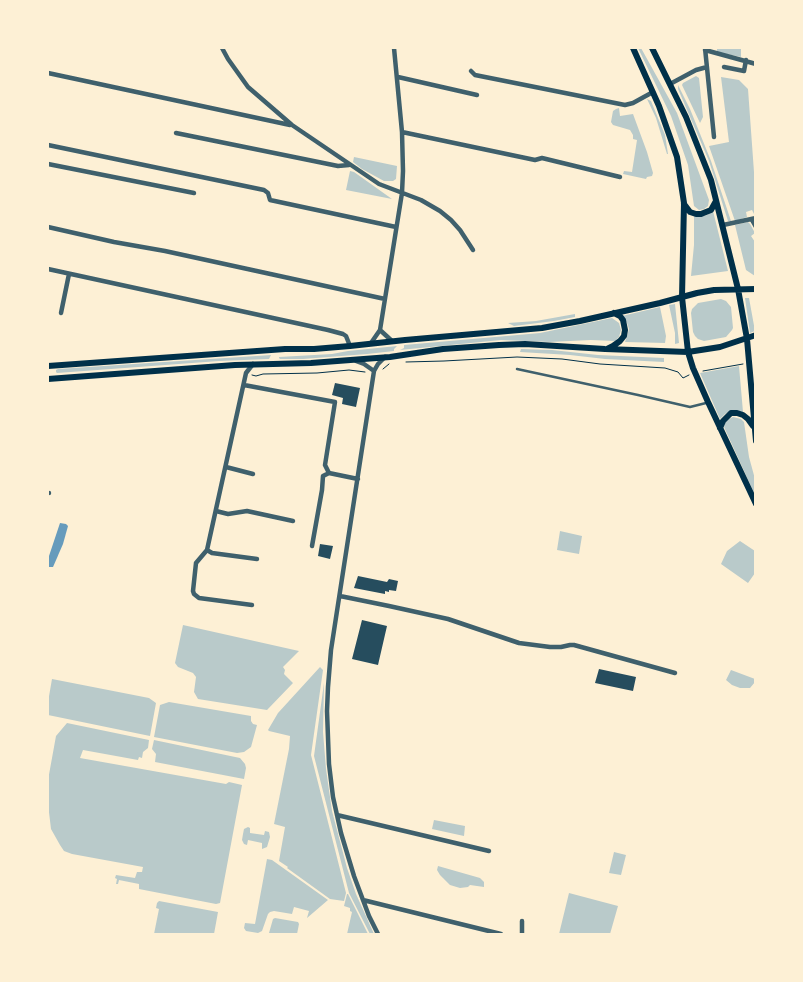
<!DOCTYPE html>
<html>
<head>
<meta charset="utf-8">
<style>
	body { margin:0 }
	#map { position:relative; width:803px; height:982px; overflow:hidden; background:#fdf0d5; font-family:Lato,sans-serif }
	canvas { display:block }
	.frame { position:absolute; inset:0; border:49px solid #fdf0d5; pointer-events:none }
</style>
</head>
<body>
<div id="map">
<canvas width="803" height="982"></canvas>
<div class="frame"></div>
</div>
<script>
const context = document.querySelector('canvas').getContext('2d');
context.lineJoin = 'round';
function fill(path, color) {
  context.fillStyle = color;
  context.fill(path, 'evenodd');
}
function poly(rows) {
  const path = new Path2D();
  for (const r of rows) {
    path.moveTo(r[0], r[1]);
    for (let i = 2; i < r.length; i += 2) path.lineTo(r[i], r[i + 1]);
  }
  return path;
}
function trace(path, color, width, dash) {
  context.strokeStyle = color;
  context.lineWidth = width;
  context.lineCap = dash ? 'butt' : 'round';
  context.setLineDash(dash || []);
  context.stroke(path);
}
const green = poly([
	[638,48,641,48,677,113,709,200,708,206,704,209,699,210,694,206,688,165,671,116],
	[717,48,741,48,741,57,717,52],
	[696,76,699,78,703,117,700,123,682,85,683,83],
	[721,77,739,80,748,89,755,186,755,215,754,214,752,210,746,212,747,217,735,221,709,146,729,142],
	[678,85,690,109,711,161,731,221,728,221,709,161,678,89],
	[647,99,651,101,665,135,668,154,667,154,656,118],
	[619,108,620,116,633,114,647,152,653,173,652,176,647,177,646,179,623,174,624,171,632,172,637,140,633,139,633,135,630,130,613,125,611,122,613,111,616,109],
	[354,157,397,166,396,179,393,181,384,181,362,169,353,162],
	[350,171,354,172,392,199,346,190],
	[713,211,728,271,691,276,694,245,694,215,704,216,707,215],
	[748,222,750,224,755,233,751,236,755,242,755,276,746,270,735,225],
	[745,298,749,298,755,331,750,333],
	[721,299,726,301,731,307,733,328,732,330,726,337,704,341,698,339,695,336,693,332,691,313,692,309,698,303],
	[675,304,679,343,675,344,675,333,669,305],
	[660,307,666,336,665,343,625,342,627,336,629,329,627,323,622,316],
	[575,314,575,317,554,321,514,326,508,323,536,321],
	[612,318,619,323,621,330,619,337,615,341,591,340,549,342,501,340,400,350,404,348,404,345,540,333],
	[397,346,394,349,394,351,367,354,303,359,280,359,279,358,279,357,332,354,348,351],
	[521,349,552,350,598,355,664,358,664,362,605,359,570,355,520,352],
	[271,355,269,359,219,361,57,373,56,372,56,370,58,369],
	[739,366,743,412,730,411,725,414,720,419,700,373],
	[733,417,741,419,744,422,749,457,755,479,755,495,724,427,725,423,729,419],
	[560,531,582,536,579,554,557,550],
	[740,541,755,551,755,573,748,583,721,564,727,551],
	[183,625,299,651,283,667,285,670,284,674,293,683,267,710,198,699,194,692,196,677,193,673,178,667,175,663],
	[320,667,323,670,311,755,346,893,344,901,330,899,287,868,288,867,279,861,285,827,274,824,289,749,290,736,269,731,268,730,278,713],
	[731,670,755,679,755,682,750,688,740,688,732,685,726,680],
	[52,679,149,698,156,703,150,736,48,715,48,702],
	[324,683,323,732,326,769,332,811,347,868,356,894,374,934,370,934,349,893,314,756],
	[169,702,251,716,251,721,253,724,257,725,251,747,244,752,237,753,154,737,160,705],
	[67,723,149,740,148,748,143,752,142,758,139,757,138,760,83,750,80,758,226,784,229,782,242,785,220,903,216,904,139,889,139,884,119,880,118,884,116,884,117,879,115,878,116,875,135,878,137,872,142,872,143,867,72,854,64,851,60,845,51,829,48,804,48,780,56,736],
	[154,740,240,758,245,764,246,768,244,779,155,762,156,754,152,749],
	[434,820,465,826,464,836,432,829],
	[248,827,250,828,250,833,264,835,265,831,269,832,270,837,267,847,262,849,262,843,248,840,247,845,244,844,242,840,243,834,244,829],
	[614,852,626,855,621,875,609,873],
	[267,859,272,860,328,900,307,918,309,911,294,907,292,914,274,911,270,912,268,914,262,931,258,933,246,931,244,928,245,923,255,924],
	[438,866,480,878,484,882,484,887,470,885,468,887,460,888,450,885,440,875,437,870],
	[569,893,618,906,610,934,559,934],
	[347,894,348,894,368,934,347,934,352,912,350,911,350,908,344,906],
	[159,901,218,912,214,934,154,934,159,909,156,908,157,903],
	[275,918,298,922,299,924,297,934,270,934,269,933,273,919]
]);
const water = poly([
	[60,523,66,524,68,526,63,544,53,567,48,567,48,559]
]);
const building = poly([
	[335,383,360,388,356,407,342,404,343,398,332,395],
	[320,544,333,546,330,559,318,556],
	[358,576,387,582,389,579,398,581,396,591,389,590,389,592,385,591,385,594,354,588],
	[362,620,387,626,378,665,352,659],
	[599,669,636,677,633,691,595,683]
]);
const path = poly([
	[406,362,444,361,517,357,562,359,600,364,665,368,678,372,683,378,689,375],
	[383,369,389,364],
	[703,371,743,364],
	[252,375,256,376,263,374,317,373,349,370,365,372]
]);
const service = poly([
	[517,369,638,395,690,407,706,403]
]);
const minor = poly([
	[222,48,228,59,248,87,292,125,379,184,421,200,440,211,451,220,460,230,473,250],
	[705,48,714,137],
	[705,50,756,64],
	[724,67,744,71,746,60],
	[471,71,475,75,625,105,633,103,653,92],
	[48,73,290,125],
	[398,77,477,95],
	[670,84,696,70,707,67],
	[402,132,535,160,542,158,620,177],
	[176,133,338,166,349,165],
	[48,145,264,190,268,193,270,200,396,227],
	[48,164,194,193],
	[752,220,756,227],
	[723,225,756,218],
	[48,227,114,242,165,251,385,299],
	[48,269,328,330,343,334,346,336,350,346],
	[61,313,69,274],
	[380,330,392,341],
	[371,343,380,330,402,193,403,171,402,132,394,48],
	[356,361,364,364,374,371],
	[244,385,335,402,325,465,329,473],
	[226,467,253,474],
	[48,493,49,493],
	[216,511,228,514,247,511,293,521],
	[312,546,322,490,323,476,329,473,358,479],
	[207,550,212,553,257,559],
	[340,596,389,606,448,619,519,643,550,647,561,647,570,645,574,645,675,673],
	[252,605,199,598,194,594,193,591,196,563,207,550,246,373,253,364],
	[337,815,489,851],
	[363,900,501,934],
	[522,921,522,934],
	[378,934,369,916,354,876,341,833,333,797,329,764,327,711,328,687,331,650,374,371,378,364,385,357]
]);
const secondary = poly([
	[633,48,659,106,677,157,684,203,682,297,688,352,693,368,708,402,756,504],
	[652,48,686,117,711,180,738,289,747,339,756,441],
	[684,204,690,212,696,214,701,214,711,210,716,201],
	[607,349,613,346,620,341,624,336,625,330,623,320,620,316,614,313],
	[48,366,285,349,314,349,350,346,405,340,542,328,580,321,660,303,697,293,714,290,756,289],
	[48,379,235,365,311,363,390,357,443,349,499,345,525,344,605,349,688,352,720,347,756,335],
	[720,428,723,421,731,413,737,413,743,415,748,419,753,426]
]);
fill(green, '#b9caca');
fill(water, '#669bbc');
fill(building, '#264d5e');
trace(path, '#003049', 1);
trace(service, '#3f606c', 2.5);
trace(minor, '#3f606c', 4.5);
trace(secondary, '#003049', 6);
</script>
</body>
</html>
